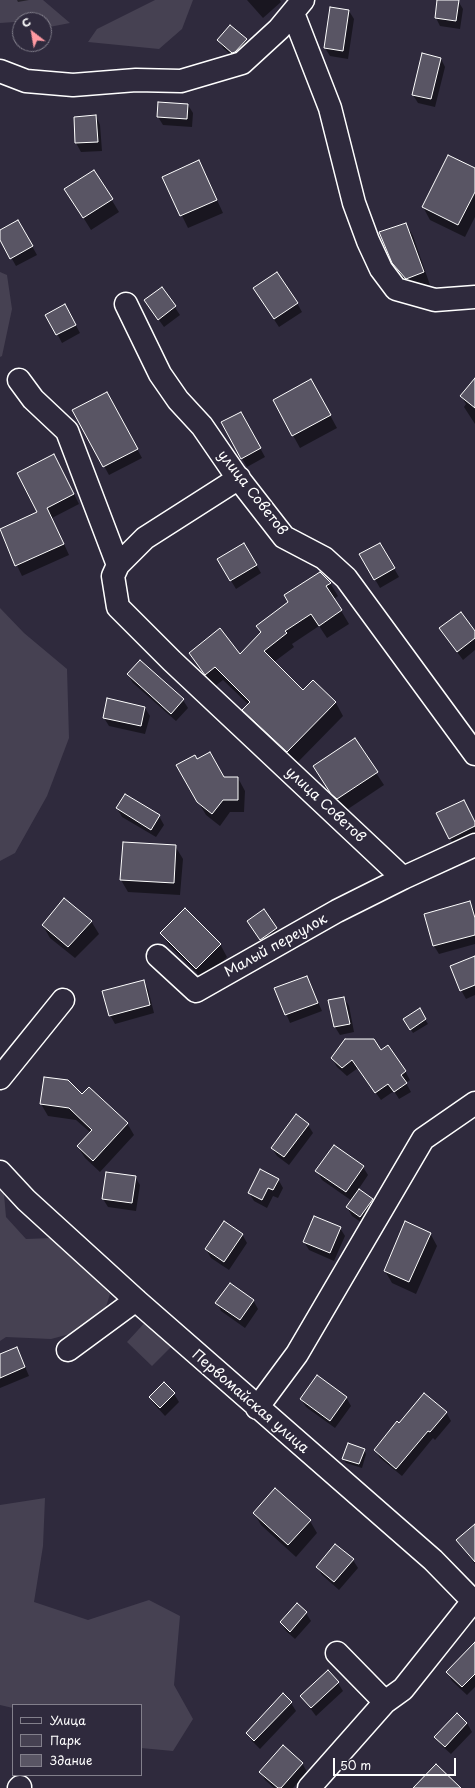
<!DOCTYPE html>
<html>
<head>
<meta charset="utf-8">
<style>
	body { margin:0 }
	#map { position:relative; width:475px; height:1788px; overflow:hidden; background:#2f2a3d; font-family:"Playpen Sans",sans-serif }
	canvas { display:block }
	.legend { position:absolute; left:12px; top:1704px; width:130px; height:72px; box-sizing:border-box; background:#2f2a3d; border:1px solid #827f8b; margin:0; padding:5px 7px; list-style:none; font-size:12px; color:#fff }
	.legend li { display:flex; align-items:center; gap:8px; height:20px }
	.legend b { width:20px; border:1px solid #827f8b }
	.north { position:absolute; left:12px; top:12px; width:40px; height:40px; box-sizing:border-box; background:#2f2a3d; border:1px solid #827f8b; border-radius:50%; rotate:329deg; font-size:11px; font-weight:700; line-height:16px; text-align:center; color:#fff }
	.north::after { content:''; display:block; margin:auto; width:14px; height:18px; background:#ff9aa2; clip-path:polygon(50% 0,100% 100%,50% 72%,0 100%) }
	.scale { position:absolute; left:333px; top:1758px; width:123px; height:18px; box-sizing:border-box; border:2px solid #fff; border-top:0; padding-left:5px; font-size:12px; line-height:14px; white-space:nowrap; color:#fff; -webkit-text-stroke:3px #2f2a3d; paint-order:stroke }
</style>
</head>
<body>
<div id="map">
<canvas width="475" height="1788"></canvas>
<ul class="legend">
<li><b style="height:5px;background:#2f2a3d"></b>Улица</li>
<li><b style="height:11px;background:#464152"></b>Парк</li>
<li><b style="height:11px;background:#595564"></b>Здание</li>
</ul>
<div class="north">С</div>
<div class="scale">50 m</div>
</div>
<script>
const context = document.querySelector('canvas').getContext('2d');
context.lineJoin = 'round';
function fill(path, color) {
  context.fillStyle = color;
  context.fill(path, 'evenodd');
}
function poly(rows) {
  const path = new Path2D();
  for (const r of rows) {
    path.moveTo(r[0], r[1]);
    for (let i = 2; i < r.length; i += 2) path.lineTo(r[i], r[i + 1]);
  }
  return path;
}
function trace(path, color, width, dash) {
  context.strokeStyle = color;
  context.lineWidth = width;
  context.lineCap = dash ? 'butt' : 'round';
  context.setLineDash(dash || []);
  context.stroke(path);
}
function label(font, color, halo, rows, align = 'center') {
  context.font = font + ' "Playpen Sans",sans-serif';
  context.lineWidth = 3.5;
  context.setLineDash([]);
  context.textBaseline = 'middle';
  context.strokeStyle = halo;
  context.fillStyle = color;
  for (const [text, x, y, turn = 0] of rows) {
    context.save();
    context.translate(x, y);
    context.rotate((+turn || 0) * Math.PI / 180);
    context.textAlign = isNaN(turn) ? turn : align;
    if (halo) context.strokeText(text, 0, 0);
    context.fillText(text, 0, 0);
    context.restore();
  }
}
const green = poly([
	[0,0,43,0,70,23,44,28,44,20,0,23],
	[155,0,193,0,182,29,159,49,88,42,97,29],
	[0,272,7,275,12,309,2,356,0,357],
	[0,608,24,633,67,669,69,738,47,796,15,853,0,861],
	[0,1190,4,1194,6,1217,26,1239,53,1238,110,1294,100,1326,51,1339,6,1337,0,1341],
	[149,1318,175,1343,152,1366,127,1342],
	[45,1498,43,1546,34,1602,88,1620,149,1600,180,1616,174,1685,193,1719,173,1751,141,1748,141,1705,13,1705,13,1708,0,1705,0,1505]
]);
const shadow = poly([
	[17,0,29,0,18,2],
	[247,0,280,0,281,2,263,18],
	[438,0,458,1,463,9,460,29,440,26,436,18],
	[349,11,354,19,348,59,330,56,325,48],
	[218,40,246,40,251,48,238,61,223,48],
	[441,59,445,67,435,107,418,103,413,95],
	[188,105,193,113,192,127,163,125,158,117],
	[96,116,100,125,102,151,81,152,76,143,75,118],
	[199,161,223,213,188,228,163,177],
	[475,170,475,217,465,237,430,220,423,207],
	[94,171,119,212,91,230,73,201],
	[18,221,37,255,16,266,0,238,0,231],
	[406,224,413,236,430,285,411,290,393,262],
	[162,288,180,315,164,327,145,301],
	[259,297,297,303,302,312,279,327],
	[65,305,80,333,62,343,47,315],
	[475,380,475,424,464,407,466,404,461,396],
	[318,393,337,428,300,448,274,401],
	[111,401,142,458,109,475,74,411],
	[241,413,265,457,247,467,242,458],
	[60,466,79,504,52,518,69,555,22,576,0,530,38,513],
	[244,544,261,573,236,589,218,559],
	[380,544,399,577,380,588,361,555],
	[330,583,338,596,334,599,349,624,327,638,319,626,292,644,294,647,274,662,303,691,313,681,336,703,343,716,295,765,251,723,244,710,249,705,223,680,214,687,190,653,239,655,261,633,257,626],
	[475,633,475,650,463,660,446,637],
	[128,675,183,700,188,708,176,721,133,683],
	[145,708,150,716,145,734,109,726,104,718],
	[354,739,384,785,345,811,321,779],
	[197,761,223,778,238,778,245,791,244,812,230,812,220,826,206,815,177,766],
	[117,808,159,816,164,825,156,837,122,817],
	[438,814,475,823,475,837,455,847],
	[175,846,183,859,180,895,128,892,121,880],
	[470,902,475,912,475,944,439,954,434,946,425,915],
	[91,921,99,934,75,958,50,938,43,926],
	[277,929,281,937,265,948,260,941],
	[162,933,220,944,227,957,204,980,169,945],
	[475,957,475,995,466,999,461,990],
	[307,977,322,1011,290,1023,276,989],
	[143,981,148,989,154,1013,115,1024,110,1015],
	[344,998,349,1006,354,1032,340,1035,335,1027,330,1001],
	[419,1010,428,1024,413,1033,404,1019],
	[381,1051,405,1071,410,1080,406,1083,411,1092,399,1099,394,1091,381,1100,358,1068,347,1076,337,1067,332,1058],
	[82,1095,127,1123,134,1135,100,1172,85,1158,78,1147,91,1133,76,1120,48,1116,41,1104],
	[308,1125,313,1133,289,1165,277,1156,272,1148],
	[363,1167,368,1175,358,1190,372,1200,377,1208,365,1225,352,1216,347,1207,352,1201,322,1180,317,1171],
	[135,1177,140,1185,136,1211,108,1207,103,1199],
	[278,1179,283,1188,278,1198,273,1196,267,1208,254,1201,249,1193],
	[340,1228,345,1236,334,1261,309,1250,304,1242],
	[430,1233,437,1246,416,1294,392,1283,385,1271],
	[242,1234,247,1243,229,1270,211,1258,206,1249],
	[253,1300,258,1309,245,1328,221,1311,217,1303],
	[17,1348,29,1376,0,1388,0,1355],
	[164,1383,174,1394,179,1402,165,1416,155,1405,150,1397],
	[346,1397,351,1406,335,1428,306,1407,301,1399],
	[446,1412,451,1421,435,1440,433,1438,402,1476,380,1458,375,1450,399,1424],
	[364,1450,366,1454,362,1468,346,1463,343,1459],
	[254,1513,310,1521,317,1533,296,1557,261,1525],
	[475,1527,475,1564,457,1540],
	[353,1560,358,1568,339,1590,322,1575,317,1567],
	[297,1604,306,1613,311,1621,295,1639,286,1631,281,1622],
	[475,1652,475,1687,467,1695,452,1681,447,1672],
	[338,1683,343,1691,316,1716,301,1696],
	[291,1703,296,1711,260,1749,252,1741,247,1733],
	[467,1723,472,1732,451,1754,441,1745,436,1737],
	[302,1763,307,1772,293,1788,274,1788,265,1780,261,1772]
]);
const building = poly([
	[437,0,459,0,456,21,435,18,437,0],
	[330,7,349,10,343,51,324,48,330,7],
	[230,25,247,39,235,52,232,53,217,40,230,25],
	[422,53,441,58,431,99,412,95,422,53],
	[158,102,188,104,187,119,157,117,158,102],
	[96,115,98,142,75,143,74,117,96,115],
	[448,155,475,168,475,192,458,225,422,207,448,155],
	[199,160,217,200,180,216,162,177,199,160],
	[94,170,113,199,83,218,64,189,94,170],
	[18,220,33,246,10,259,0,240,0,230,18,220],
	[406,223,424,272,406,279,392,263,379,232,406,223],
	[277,272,298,303,274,319,253,288,277,272],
	[162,287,176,306,158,320,144,300,162,287],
	[65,304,76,325,56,335,45,315,65,304],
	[475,378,475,408,460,396,475,378],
	[311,379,331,415,292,436,273,400,311,379],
	[107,392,138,449,103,467,72,410,107,392],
	[241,412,261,448,241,459,221,422,241,412],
	[54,454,74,494,47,508,64,544,15,566,0,529,37,512,17,473,54,454],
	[244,543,257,565,230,581,217,559,244,543],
	[380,543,395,568,374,580,359,554,380,543],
	[320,572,331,583,326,586,342,610,319,626,311,614,285,631,287,633,264,651,303,690,313,680,336,702,287,752,242,710,250,702,215,667,205,675,189,653,220,628,240,654,261,632,256,626,288,602,284,595,320,572],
	[461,612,475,631,475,638,457,652,439,628,461,612],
	[140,660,184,699,171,714,127,674,140,660],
	[107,698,145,707,141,726,103,718,107,698],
	[355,738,378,772,337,799,331,794,313,766,355,738],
	[210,752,224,777,238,777,238,800,223,800,212,814,197,802,176,765,195,755,197,759,210,752],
	[125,794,160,815,151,830,116,808,125,794],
	[464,800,475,822,475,826,449,839,436,813,464,800],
	[123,842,176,845,174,883,120,880,123,842],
	[64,898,92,921,68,947,42,925,64,898],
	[470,901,475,918,475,935,433,946,424,914,470,901],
	[185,908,221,944,196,969,160,933,185,908],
	[264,909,277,928,260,940,247,921,264,909],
	[475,956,475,985,460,991,450,966,475,956],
	[307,976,318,1003,285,1015,274,988,307,976],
	[144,980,150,1005,109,1016,102,991,144,980],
	[344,997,350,1024,334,1027,328,1000,344,997],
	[420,1008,426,1019,410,1030,403,1019,420,1008],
	[345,1039,374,1039,381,1050,388,1045,406,1071,401,1075,407,1083,394,1092,388,1084,375,1093,352,1060,342,1068,331,1058,345,1039],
	[44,1077,68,1080,82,1094,89,1087,128,1123,93,1161,77,1146,92,1130,69,1108,40,1104,44,1077],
	[296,1114,309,1124,284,1157,271,1148,296,1114],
	[334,1145,364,1166,346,1192,315,1171,334,1145],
	[260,1169,279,1179,273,1190,268,1188,262,1200,248,1193,260,1169],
	[106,1172,136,1176,132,1203,102,1199,106,1172],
	[359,1189,373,1199,360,1217,346,1207,359,1189],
	[314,1216,341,1227,330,1253,303,1242,314,1216],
	[224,1221,243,1234,224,1262,205,1249,224,1221],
	[405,1221,431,1233,409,1282,384,1271,405,1221],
	[230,1283,254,1300,240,1320,215,1303,230,1283],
	[17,1347,25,1367,0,1378,0,1354,17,1347],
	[317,1375,347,1397,330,1421,300,1399,317,1375],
	[164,1382,175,1393,160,1408,149,1397,164,1382],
	[424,1393,447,1412,430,1432,428,1431,396,1469,374,1450,397,1421,399,1423,424,1393],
	[348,1443,365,1449,359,1464,342,1459,348,1443],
	[275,1488,311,1520,288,1545,253,1513,275,1488],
	[475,1524,475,1562,456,1540,475,1524],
	[335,1544,354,1559,334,1582,316,1567,335,1544],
	[297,1603,307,1612,290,1632,280,1622,297,1603],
	[475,1642,475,1674,462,1687,446,1672,475,1642],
	[328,1670,339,1682,311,1708,300,1696,328,1670],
	[283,1693,292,1702,254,1741,246,1733,283,1693],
	[457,1713,467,1723,445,1747,434,1737,457,1713],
	[283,1745,303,1763,281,1788,278,1788,259,1772,283,1745],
	[436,1764,461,1788,413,1788,436,1764]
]);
const minor = poly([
	[293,13,330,108,354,203,368,241,381,269,396,289,435,300,475,297],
	[0,71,26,81,73,85,136,80,181,81,242,63,279,29,303,0],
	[126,304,160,374,178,400,202,426,235,474,284,537,324,558,346,578,475,754],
	[19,380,33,399,67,431,118,565],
	[239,478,145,538,118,565,113,576,118,607,172,661,403,878,475,845],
	[158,956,196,991,337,911,403,878],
	[0,1078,63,1000],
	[0,1172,26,1200,138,1302,433,1560,475,1603],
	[68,1350,136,1300],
	[257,1408,297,1354,423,1139,475,1103],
	[337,1653,385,1702],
	[19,1788,20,1787],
	[309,1788,385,1702,403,1689,473,1601]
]);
const streetNames = [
	["улица Советов",252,493,52],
	["улица Советов",325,805,43],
	["Малый переулок",276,946,-29],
	["Первомайская улица",250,1402,41]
];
fill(green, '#464152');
fill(shadow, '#0007');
fill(building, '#595564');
trace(building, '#fff', 1);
trace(minor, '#fff', 25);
trace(minor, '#2f2a3d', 22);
label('14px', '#fff', '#2f2a3d', streetNames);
</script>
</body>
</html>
